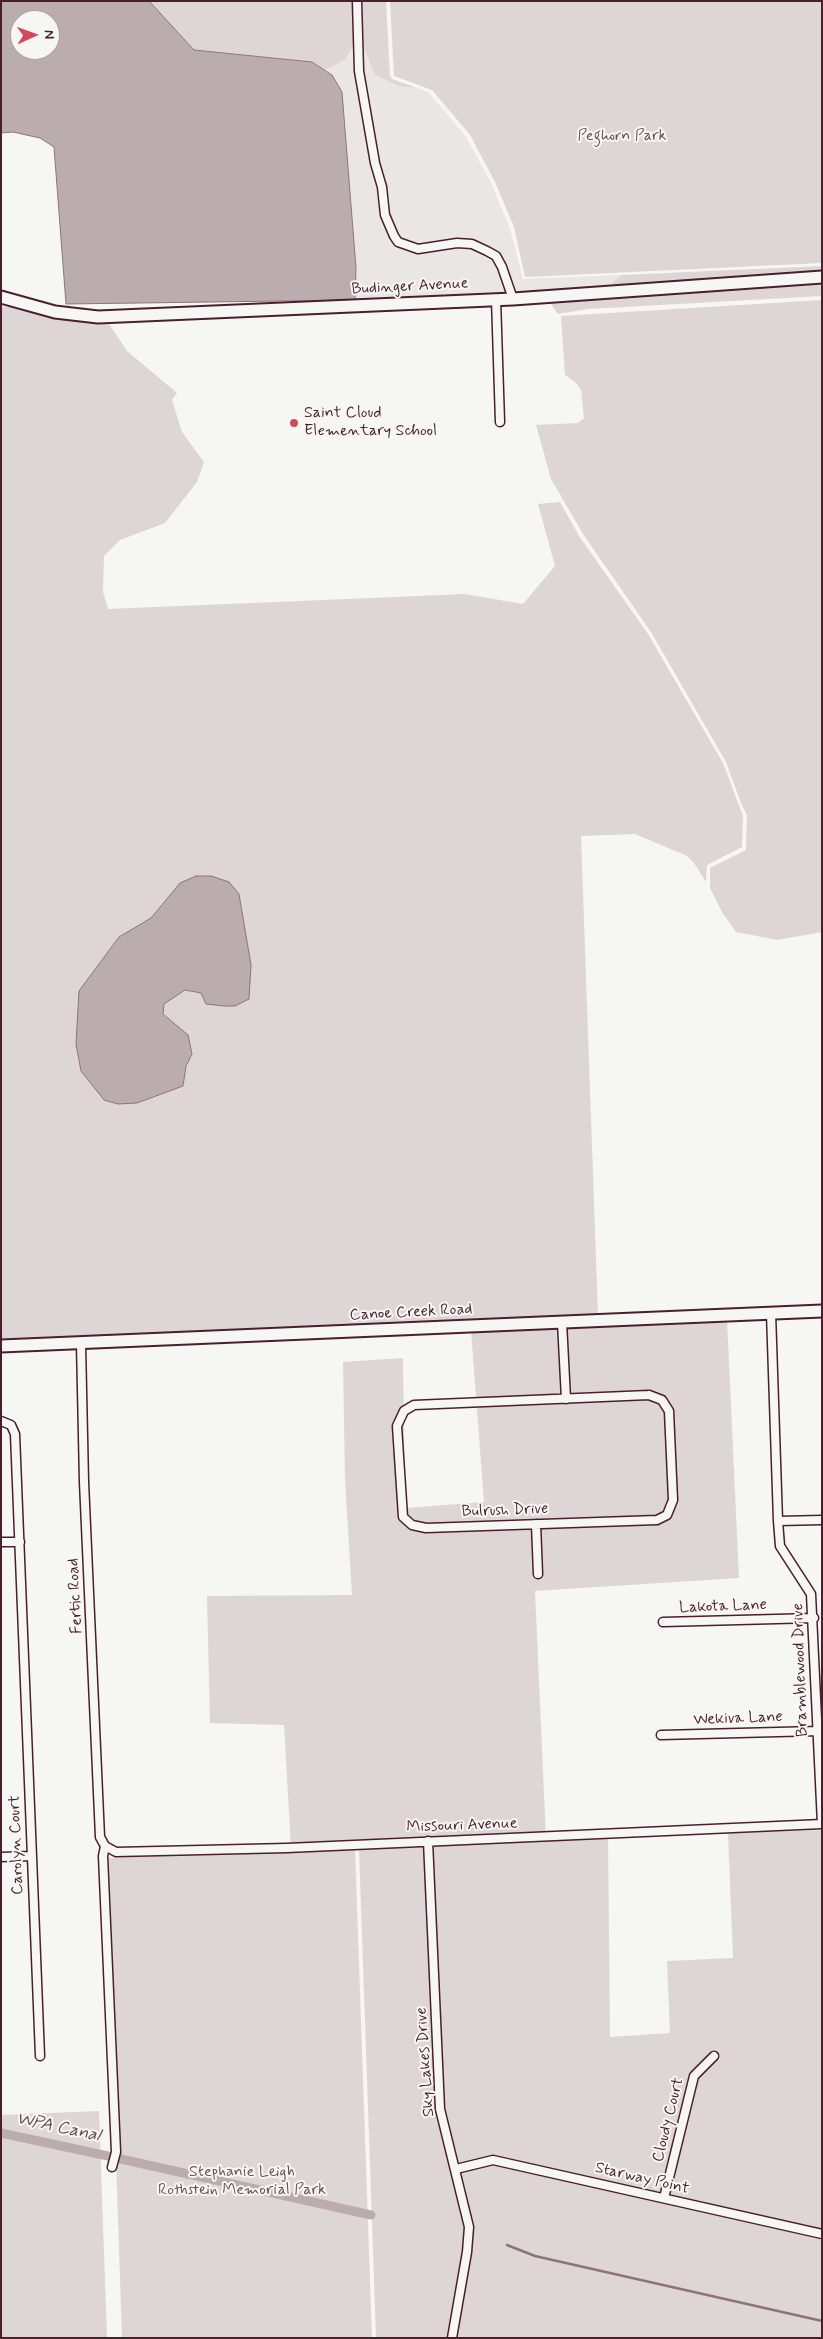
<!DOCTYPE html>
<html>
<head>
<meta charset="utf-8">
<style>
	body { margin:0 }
	#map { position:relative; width:823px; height:2339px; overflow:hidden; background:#f6f6f2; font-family:Mynerve,sans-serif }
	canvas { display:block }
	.frame { position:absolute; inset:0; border:2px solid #4a1f2b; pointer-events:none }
	.north { position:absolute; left:10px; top:10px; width:50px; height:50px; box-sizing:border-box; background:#f6f6f2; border:1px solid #b1a0a2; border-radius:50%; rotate:88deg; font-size:14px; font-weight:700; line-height:20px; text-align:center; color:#4a1f2b }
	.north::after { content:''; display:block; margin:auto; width:18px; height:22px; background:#d1495b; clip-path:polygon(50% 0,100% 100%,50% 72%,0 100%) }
</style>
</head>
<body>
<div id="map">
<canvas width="823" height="2339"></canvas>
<div class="frame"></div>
<div class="north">N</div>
</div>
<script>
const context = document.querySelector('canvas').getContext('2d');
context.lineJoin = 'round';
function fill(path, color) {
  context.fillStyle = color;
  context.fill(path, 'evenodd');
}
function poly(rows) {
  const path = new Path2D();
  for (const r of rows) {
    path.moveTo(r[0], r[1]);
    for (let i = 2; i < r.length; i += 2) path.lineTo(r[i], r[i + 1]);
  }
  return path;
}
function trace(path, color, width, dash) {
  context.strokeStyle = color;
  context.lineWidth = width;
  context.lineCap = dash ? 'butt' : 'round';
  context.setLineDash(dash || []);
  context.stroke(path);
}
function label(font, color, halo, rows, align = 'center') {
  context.font = font + ' Mynerve,sans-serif';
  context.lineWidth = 4;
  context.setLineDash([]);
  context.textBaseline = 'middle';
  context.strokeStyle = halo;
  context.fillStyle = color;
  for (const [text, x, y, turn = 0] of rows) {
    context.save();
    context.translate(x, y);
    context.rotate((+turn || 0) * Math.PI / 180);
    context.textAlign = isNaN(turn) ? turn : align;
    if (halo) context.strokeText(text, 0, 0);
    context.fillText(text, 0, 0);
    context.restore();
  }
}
const built = poly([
	[359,35,375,75,398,86,417,88,429,93,466,137,491,183,510,229,523,279,622,275,611,284,602,288,513,294,355,300,356,268,342,93,332,75,325,70,345,60]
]);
const green = poly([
	[149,1,386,1,390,76,392,79,417,88,398,86,375,75,359,36,345,60,325,70,311,62,194,50],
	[390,1,822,1,822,263,525,277,514,227,495,182,470,135,432,90,394,76],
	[822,266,822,273,602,288,611,284,622,275],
	[822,282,822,296,588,309,558,314,548,300],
	[822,300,822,932,777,940,736,932,722,912,710,888,710,868,746,850,747,815,741,803,726,762,651,632,583,534,551,479,536,425,578,423,584,418,581,390,576,383,565,375,561,316],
	[16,306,107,321,127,351,177,393,172,400,182,432,204,462,197,482,165,523,120,540,104,556,103,592,108,609,465,594,523,604,555,566,538,504,560,502,579,536,648,634,723,763,743,816,742,847,707,865,706,882,694,863,687,856,635,834,581,836,598,1316,1,1342,1,307],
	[239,894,251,965,201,993,184,990,164,1004,163,1013,173,1023,192,1054,186,1066,104,1100,81,1071,79,991,119,937,151,918,166,899],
	[727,1319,739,1578,535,1591,546,1839,608,1837,610,2037,670,2033,667,1961,733,1958,728,1833,822,1830,822,2338,376,2338,359,1849,358,1847,291,1848,284,1725,210,1723,207,1596,352,1595,345,1480,343,1362,403,1358,405,1508,484,1502,471,1331],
	[355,1849,372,2338,122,2338,106,1858],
	[99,2111,107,2338,1,2338,1,2115]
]);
const water = poly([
	[1,1,149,1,194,50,312,62,332,75,342,92,356,268,355,300,66,304,54,147,40,138,13,132,1,133,1,1],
	[20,20,50,20,50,50,20,50,20,20],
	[196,876,211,876,229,882,239,894,251,965,249,999,235,1006,224,1006,206,1004,201,993,185,990,164,1004,163,1014,188,1035,192,1054,186,1066,183,1086,137,1103,118,1104,104,1100,81,1071,76,1044,79,991,119,937,151,918,180,883,196,876]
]);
const stream = poly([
	[507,2245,535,2256,822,2321]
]);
const canal = poly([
	[1,2133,108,2156],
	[121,2159,371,2215]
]);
const street = poly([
	[357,1,359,71,375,163,382,187,385,215,394,236,398,242,418,249,457,243,472,244,487,251,496,256,502,267,513,299],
	[496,299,500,422],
	[771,1313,778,1521,780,1546,811,1594,822,1824],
	[562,1322,566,1399],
	[81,1344,84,1482,100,1837,105,1846],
	[649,1395,662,1400,669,1411,673,1500,667,1515,657,1520,426,1528,412,1525,403,1517,397,1426,404,1411,414,1405,649,1395],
	[1,1421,11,1425,15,1434,40,2056],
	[778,1521,822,1520],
	[536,1524,538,1574],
	[1,1542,20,1542],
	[663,1622,814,1618],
	[661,1735,817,1731],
	[428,1841,440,2109,469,2227,467,2252,452,2338],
	[105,1846,116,1852,287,1848,822,1824],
	[105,1846,103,1856,116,2152,112,2167],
	[1,1857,31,1856],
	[456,2169,493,2160,822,2234],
	[664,2198,694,2076,714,2056]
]);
const secondary = poly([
	[1,297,55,312,98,317,513,299,822,277],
	[1,1346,822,1311]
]);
const markers = [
	[294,423,5,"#d1495b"]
];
const parkNames = [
	["Peghorn Park",622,137],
	["Stephanie Leigh",242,2173],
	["Rothstein Memorial Park",242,2191]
];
const streetNames = [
	["Budinger Avenue",410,287,-3],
	["Canoe Creek Road",411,1313,-3],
	["Bulrush Drive",505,1511,-2],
	["Fertic Road",76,1596,-93],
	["Lakota Lane",723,1607,-2],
	["Bramblewood Drive",801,1670,-92],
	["Wekiva Lane",738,1719,-2],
	["Missouri Avenue",462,1826,-2],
	["Carolyn Court",17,1845,-92],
	["Sky Lakes Drive",426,2062,-94],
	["Cloudy Court",669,2120,-76],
	["Starway Point",642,2179,13]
];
const poiNames = [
	["Saint Cloud",304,414],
	["Elementary School",304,432]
];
const waterNames = [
	["WPA Canal",58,2128,12]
];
fill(built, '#e9e6e3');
fill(green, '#ddd6d5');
fill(water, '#bbadae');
trace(water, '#8e747a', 1);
trace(stream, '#8e747a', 2.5);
trace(canal, '#bbadae', 9);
trace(street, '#4a1f2b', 11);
trace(secondary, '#4a1f2b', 15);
trace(street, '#f6f6f2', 8);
trace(secondary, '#f6f6f2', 11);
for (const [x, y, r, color] of markers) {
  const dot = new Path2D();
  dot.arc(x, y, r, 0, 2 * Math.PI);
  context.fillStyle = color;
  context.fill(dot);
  trace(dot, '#f6f6f2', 2);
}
label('16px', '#6f4d56', '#f6f6f2', parkNames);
label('16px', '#4a1f2b', '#f6f6f2', streetNames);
label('16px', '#4a1f2b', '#f6f6f2', poiNames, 'left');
label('italic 18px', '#6c4a52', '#f6f6f2', waterNames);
</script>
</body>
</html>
